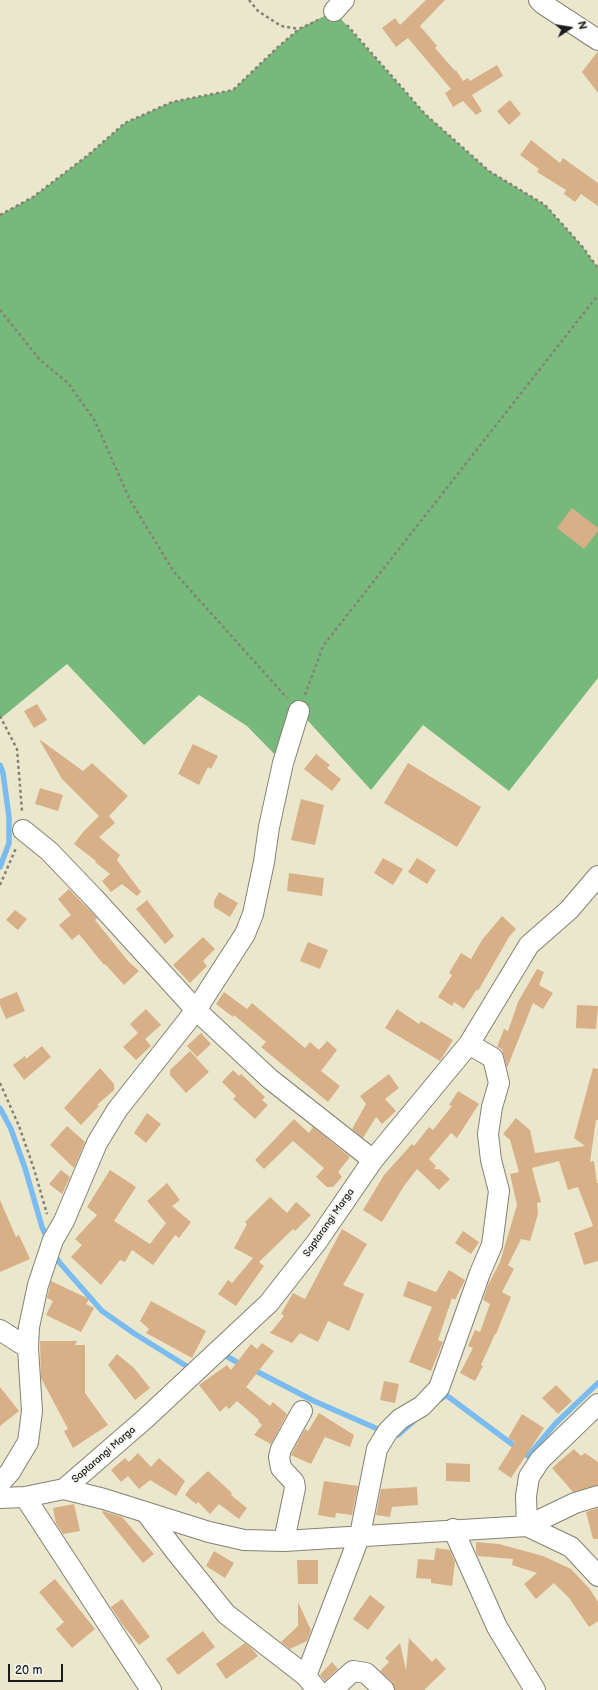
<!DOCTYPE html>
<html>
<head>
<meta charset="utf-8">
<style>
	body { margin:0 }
	#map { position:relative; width:598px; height:1690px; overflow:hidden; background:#ebe7cd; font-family:"Balsamiq Sans",sans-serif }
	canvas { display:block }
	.north { position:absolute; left:550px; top:8px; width:40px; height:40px; -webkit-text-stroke:3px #f6f6f2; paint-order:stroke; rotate:78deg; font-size:11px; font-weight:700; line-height:16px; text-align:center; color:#1c1c1c }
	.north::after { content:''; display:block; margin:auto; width:14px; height:18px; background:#1c1c1c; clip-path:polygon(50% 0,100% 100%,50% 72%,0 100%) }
	.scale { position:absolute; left:8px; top:1664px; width:55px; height:18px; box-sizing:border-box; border:2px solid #1c1c1c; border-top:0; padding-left:5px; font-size:12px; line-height:14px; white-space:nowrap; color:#1c1c1c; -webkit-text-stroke:3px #f6f6f2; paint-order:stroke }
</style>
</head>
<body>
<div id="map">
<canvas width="598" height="1690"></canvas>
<div class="north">N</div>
<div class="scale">20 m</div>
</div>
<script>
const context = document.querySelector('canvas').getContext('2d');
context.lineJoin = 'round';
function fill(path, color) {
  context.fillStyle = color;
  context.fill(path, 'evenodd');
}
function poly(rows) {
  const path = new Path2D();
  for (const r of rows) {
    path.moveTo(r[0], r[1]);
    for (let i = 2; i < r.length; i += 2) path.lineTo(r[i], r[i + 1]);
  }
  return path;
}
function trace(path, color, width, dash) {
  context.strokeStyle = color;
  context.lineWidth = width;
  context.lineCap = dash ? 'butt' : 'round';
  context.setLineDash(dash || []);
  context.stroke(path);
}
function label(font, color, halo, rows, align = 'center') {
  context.font = font + ' "Balsamiq Sans",sans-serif';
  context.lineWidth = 3.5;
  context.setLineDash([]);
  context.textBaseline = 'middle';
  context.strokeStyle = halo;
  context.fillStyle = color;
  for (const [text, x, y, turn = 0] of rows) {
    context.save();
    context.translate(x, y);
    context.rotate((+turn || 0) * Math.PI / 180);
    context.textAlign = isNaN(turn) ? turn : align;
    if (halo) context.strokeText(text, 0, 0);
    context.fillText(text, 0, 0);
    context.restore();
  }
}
const forest = poly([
	[334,11,425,114,489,171,545,205,581,245,598,268,598,678,509,791,423,725,371,790,299,711,283,763,247,726,199,695,144,745,67,664,0,719,0,215,33,197,87,156,125,123,172,102,233,90,278,47,299,29]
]);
const stream = poly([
	[0,765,3,773,9,817,9,843,0,867],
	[0,1108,11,1129,25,1168,42,1227,48,1240],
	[54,1253,59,1262,102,1311,135,1334,188,1367],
	[226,1356,242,1365],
	[252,1369,314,1401,380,1430],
	[441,1399,446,1395,528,1456,556,1423,598,1383],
	[398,1435,414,1421]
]);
const building = poly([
	[426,0,445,0,420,26,437,46,435,48,455,71,456,70,463,81,468,78,470,81,497,65,503,76,472,95,482,111,476,115,463,101,453,107,445,93,451,89,408,38,396,47,382,28,395,18,400,25],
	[598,51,598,93,582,72],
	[510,100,521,114,509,125,497,111],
	[531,140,560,163,563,158,598,183,598,206,581,194,575,202,564,194,566,190,537,172,539,169,520,155],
	[572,508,598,528,598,531,584,549,557,528],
	[37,704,47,720,34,728,24,711],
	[39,739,83,771,92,763,128,796,109,816,115,823,99,837,120,855,117,860,141,892,137,896,122,884,111,892,102,881,110,874,95,862,96,861,74,844,83,832,99,816,62,779],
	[193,744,218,756,211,769,208,767,199,785,178,774],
	[316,754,330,765,327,768,341,779,332,791,304,769],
	[408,763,481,807,457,847,384,803],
	[40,788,63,795,58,811,35,804],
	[301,799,324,805,315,845,291,840],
	[383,858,403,869,393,885,374,873],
	[417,858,436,870,427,884,408,872],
	[289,873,324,878,322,896,287,891],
	[69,889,97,918,95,920,128,961,139,971,124,985,105,964,104,965,79,934,72,940,59,925,71,915,58,899],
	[219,892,238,903,230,917,214,907,214,901],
	[147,900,174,936,165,944,136,909],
	[15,910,27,919,18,930,6,920],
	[502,916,516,929,509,937,478,991,477,989,464,1009,454,1002,452,1006,438,997,452,975,449,973,461,953,471,959,482,940],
	[203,937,215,949,203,961,207,966,190,983,173,965],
	[308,942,328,950,320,969,300,961],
	[537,969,544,972,539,985,553,993,543,1009,533,1003,507,1068,502,1049,497,1047,504,1029,508,1031,518,1002],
	[17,992,25,1011,6,1019,0,1005,0,999],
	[224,992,247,1009,252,1003,305,1048,310,1042,319,1050,327,1041,337,1050,321,1071,340,1086,328,1102,261,1047,266,1042,234,1015,233,1017,216,1004],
	[577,1005,598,1006,596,1029,576,1028],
	[146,1009,161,1025,145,1039,151,1046,136,1060,123,1047,138,1033,130,1024],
	[397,1009,419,1024,421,1021,453,1040,440,1061,385,1028],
	[201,1033,211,1044,197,1057,187,1046],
	[42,1046,51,1057,24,1080,13,1065,25,1056,26,1059],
	[190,1051,209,1072,186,1093,170,1075,170,1070],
	[100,1068,114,1084,114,1090,97,1105,99,1106,81,1125,64,1108],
	[593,1068,598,1069,598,1120,596,1120,590,1162,594,1161,597,1183,598,1183,598,1261,584,1265,574,1233,593,1226,578,1187,568,1190,559,1161,532,1168,541,1202,537,1203,538,1214,530,1241,521,1239,508,1265,514,1269,502,1292,511,1297,496,1334,495,1334,481,1365,483,1366,475,1381,460,1373,473,1348,468,1346,475,1330,480,1332,490,1304,483,1300,488,1285,500,1262,517,1205,510,1174,519,1172,510,1140,503,1134,516,1118,530,1130,535,1153,585,1146,574,1138],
	[233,1070,239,1076,241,1074,265,1097,262,1100,268,1105,255,1119,233,1099,236,1096,222,1082],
	[389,1074,399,1088,385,1099,396,1111,382,1124,376,1117,363,1138,352,1129,366,1104,360,1096],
	[458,1091,479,1104,457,1138,451,1133,429,1159,436,1166,434,1169,439,1169,450,1179,439,1190,417,1169,404,1186,382,1222,363,1210,384,1175,412,1144,414,1146,429,1127,433,1130,452,1106,449,1105],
	[147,1113,161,1124,146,1143,134,1133],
	[294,1119,309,1133,313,1127,350,1157,338,1172,342,1177,333,1187,327,1187,316,1177,324,1168,293,1141,264,1169,255,1160],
	[67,1126,85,1142,74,1168,50,1145],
	[61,1170,70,1177,62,1194,49,1184],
	[110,1170,136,1187,114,1221,150,1244,166,1223,147,1201,167,1183,180,1200,172,1206,191,1222,179,1238,175,1235,153,1265,132,1250,125,1262,120,1260,101,1285,71,1257,82,1245,75,1239,97,1215,87,1207],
	[270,1197,287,1213,296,1202,311,1215,295,1231,293,1229,259,1262,264,1266,236,1306,218,1294,228,1280,232,1283,253,1258,234,1248,247,1224,245,1222],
	[0,1200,16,1237,19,1235,30,1259,0,1272],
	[342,1229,367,1244,343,1285,364,1294,349,1331,328,1321,318,1342,300,1333,292,1343,270,1333,284,1316,281,1314,293,1293,305,1299],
	[463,1231,479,1242,471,1254,455,1243],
	[449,1270,465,1280,455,1300,452,1298,438,1340,443,1342,431,1371,409,1362,432,1307,403,1296,408,1281,436,1292],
	[51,1281,89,1299,86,1304,94,1308,81,1332,46,1315,53,1301,47,1298],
	[151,1301,206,1331,192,1358,146,1333,149,1329,140,1321],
	[40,1341,77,1341,75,1345,85,1345,85,1393,108,1425,73,1448,64,1431,68,1429,41,1378],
	[262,1343,274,1351,246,1387,270,1406,273,1402,287,1414,271,1444,254,1435,262,1425,258,1421,259,1420,237,1401,229,1409,226,1406,220,1412,199,1385,227,1365,231,1370,251,1344,257,1349],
	[117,1354,134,1368,150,1388,135,1400,108,1365],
	[384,1381,399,1384,395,1403,380,1400],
	[556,1385,572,1401,558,1414,542,1398],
	[0,1387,19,1411,0,1426],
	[319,1413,354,1435,350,1447,325,1437,311,1464,291,1455,305,1429,308,1431],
	[522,1414,544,1428,511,1478,498,1469,515,1442,508,1438],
	[574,1449,581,1456,585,1453,598,1462,598,1485,573,1492,552,1468],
	[138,1453,151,1467,159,1458,185,1481,176,1496,150,1480,139,1489,128,1476,121,1482,111,1470,125,1458,129,1462],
	[446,1463,470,1464,470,1482,446,1481],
	[208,1471,232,1493,231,1495,247,1508,239,1519,219,1504,210,1514,198,1502,196,1504,185,1495,190,1488],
	[324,1481,358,1486,352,1515,336,1513,335,1518,318,1515],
	[417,1487,418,1505,392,1507,390,1517,376,1515,381,1489],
	[74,1504,80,1531,63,1534,56,1523,53,1508],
	[598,1508,598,1539,593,1539,586,1512],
	[103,1511,122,1517,154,1554,143,1563,102,1512],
	[476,1542,499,1544,543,1556,571,1569,589,1588,598,1602,598,1621,589,1627,569,1598,554,1583,536,1599,524,1584,537,1573,512,1565,513,1559,478,1556,476,1552],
	[436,1548,450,1550,455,1562,452,1586,431,1583,431,1579,416,1578,418,1559,434,1560],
	[214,1551,234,1563,225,1578,206,1566],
	[297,1560,318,1560,318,1584,298,1584],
	[55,1579,95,1629,72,1648,56,1629,64,1622,39,1592],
	[370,1595,385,1607,368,1630,353,1619],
	[122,1599,150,1637,139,1645,122,1624,111,1607],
	[298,1602,311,1630,307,1641,290,1649,281,1642,298,1626],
	[203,1631,215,1647,178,1675,166,1659],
	[409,1638,432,1662,436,1658,446,1669,424,1690,395,1690,392,1682,380,1671,389,1662,385,1658,400,1643,406,1670],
	[245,1643,252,1649,258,1656,226,1679,216,1664],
	[332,1662,338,1669,325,1681,320,1675]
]);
const path = poly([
	[249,0,258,11,281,26,299,29],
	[347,25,425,114,489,171,545,205,581,245,598,268],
	[0,215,33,197,87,156,125,123,172,102,233,90,278,47,299,29,318,20],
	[0,310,40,360,68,383,95,421,130,500,174,572,287,698],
	[305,695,323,646,598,295],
	[0,716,17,749,22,811],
	[0,885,16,848],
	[0,1083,19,1126,34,1169,47,1214]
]);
const street = poly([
	[539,0,543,4,598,40],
	[334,11,344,0],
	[23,830,49,851,94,898,196,1010,270,1079,373,1160],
	[0,1330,28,1348],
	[598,1404,540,1460,529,1477,526,1496,527,1526,571,1547,598,1576],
	[0,1483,10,1472,28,1442,32,1411,28,1348,29,1327,38,1285,53,1240,64,1221,97,1143,117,1110,196,1010,245,934,253,914,264,862,269,827,283,763,299,711],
	[64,1489,104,1499,209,1532,244,1540,284,1541,527,1526,575,1503,598,1496],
	[25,1497,151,1690],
	[0,1498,25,1497,64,1489,146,1418,269,1303,316,1243,373,1160,469,1044,529,945,569,910,598,876],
	[147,1514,176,1552,226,1614,306,1676,317,1690],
	[453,1529,497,1627,535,1690],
	[284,1541,295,1488,294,1482,281,1468,279,1457,281,1449,302,1411],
	[306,1676,360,1535,377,1449,388,1431,400,1419,422,1406,439,1388,480,1273,492,1245,499,1191,491,1160,488,1134,492,1107,499,1083,493,1058,469,1044],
	[332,1690,353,1671,366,1673,384,1690]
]);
const streetNames = [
	["Saptarangi Marga",329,1223,-55],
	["Saptarangi Marga",104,1455,-41]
];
fill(forest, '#77b87b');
trace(stream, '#7abcef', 5.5);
fill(building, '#d8b088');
trace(street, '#848274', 22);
trace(path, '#848274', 2.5, [3, 3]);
trace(street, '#fff', 20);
label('10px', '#1c1c1c', '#f6f6f2', streetNames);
</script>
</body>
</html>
